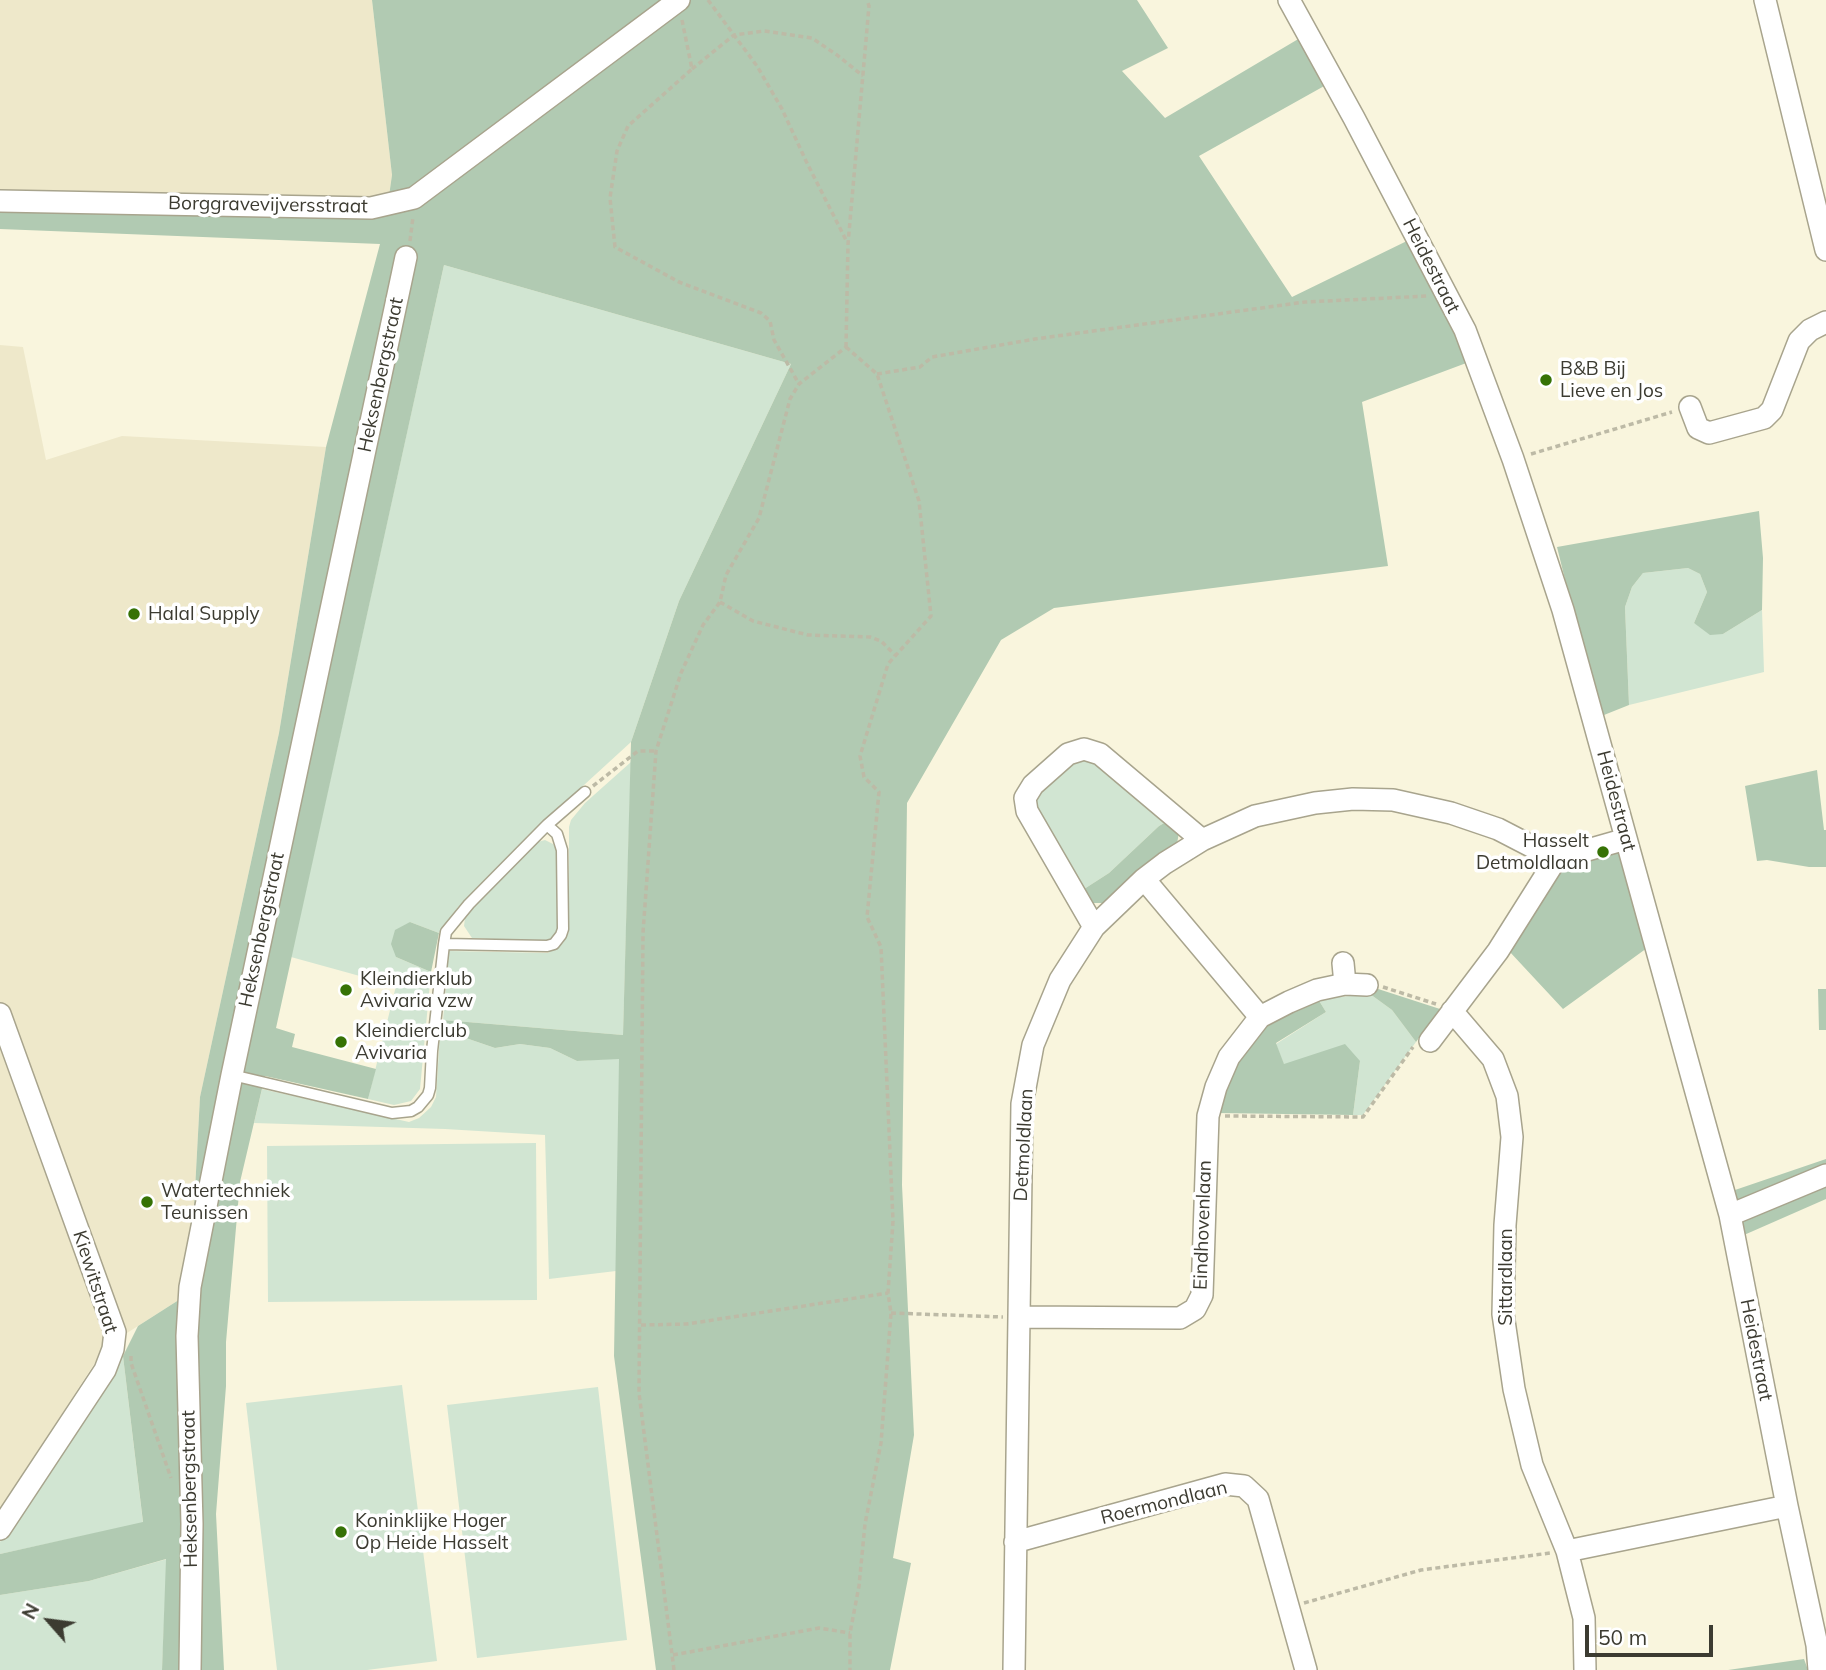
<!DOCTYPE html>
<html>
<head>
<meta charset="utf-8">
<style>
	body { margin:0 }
	#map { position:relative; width:1826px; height:1670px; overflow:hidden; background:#f9f5dd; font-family:Mulish,sans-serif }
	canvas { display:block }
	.north { position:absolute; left:14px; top:1586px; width:70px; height:70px; -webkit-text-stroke:5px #fff; paint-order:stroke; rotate:298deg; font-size:19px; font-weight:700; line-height:28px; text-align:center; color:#3c3b31 }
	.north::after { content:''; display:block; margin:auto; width:24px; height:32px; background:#3c3b31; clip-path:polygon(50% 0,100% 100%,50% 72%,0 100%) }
	.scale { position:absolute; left:1585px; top:1625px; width:128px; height:32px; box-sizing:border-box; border:4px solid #3c3b31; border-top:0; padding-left:9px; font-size:21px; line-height:24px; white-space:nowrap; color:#3c3b31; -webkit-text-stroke:5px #fff; paint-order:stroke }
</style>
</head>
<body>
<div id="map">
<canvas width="1826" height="1670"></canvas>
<div class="north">N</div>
<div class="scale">50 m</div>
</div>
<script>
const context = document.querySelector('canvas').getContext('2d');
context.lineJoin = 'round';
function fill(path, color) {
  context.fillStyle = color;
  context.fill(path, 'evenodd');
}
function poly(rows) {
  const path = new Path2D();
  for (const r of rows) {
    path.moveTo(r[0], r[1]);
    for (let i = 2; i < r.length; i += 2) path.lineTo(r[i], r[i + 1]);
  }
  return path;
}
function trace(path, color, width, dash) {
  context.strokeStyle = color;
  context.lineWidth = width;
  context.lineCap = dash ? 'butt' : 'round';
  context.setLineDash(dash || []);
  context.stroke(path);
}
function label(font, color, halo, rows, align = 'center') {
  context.font = font + ' Mulish,sans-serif';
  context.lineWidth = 7;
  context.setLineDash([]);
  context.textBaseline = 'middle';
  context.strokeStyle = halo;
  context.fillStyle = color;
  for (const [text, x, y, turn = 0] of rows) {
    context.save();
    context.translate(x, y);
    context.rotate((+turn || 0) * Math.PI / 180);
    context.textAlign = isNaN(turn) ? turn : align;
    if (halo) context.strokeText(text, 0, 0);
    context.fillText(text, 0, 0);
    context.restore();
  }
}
const built = poly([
	[0,0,372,0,392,175,387,210,0,204],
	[0,345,23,347,46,460,122,436,326,447,279,733,200,1097,193,1227,185,1296,105,1347,0,1510]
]);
const green = poly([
	[444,265,791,364,679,601,631,742,560,807,492,872,458,907,439,933,410,922,396,957,431,972,420,1089,411,1101,394,1105,368,1099,396,986,291,957],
	[1688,568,1700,574,1707,592,1694,623,1723,634,1762,610,1764,672,1629,705,1625,607,1632,587,1643,573],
	[1083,754,1171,819,1159,826,1109,873,1081,891,1034,810,1033,793],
	[631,762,623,1035,443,1020,449,951,548,953,563,943,569,932,569,827,571,820,585,803],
	[545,840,553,844,559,854,560,922,555,937,546,943,472,938,464,926,465,918,467,913,534,843],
	[1370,994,1392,1010,1416,1042,1363,1115,1353,1115,1360,1061,1284,1065,1276,1044,1326,1012,1318,999],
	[440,1033,460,1036,495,1048,520,1044,550,1048,577,1061,620,1058,616,1271,549,1279,545,1135,445,1129,254,1123,262,1089,409,1122,419,1118,431,1107,436,1097],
	[536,1143,537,1300,268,1302,267,1146],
	[123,1356,143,1523,0,1554,0,1542],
	[402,1385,437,1661,367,1670,277,1670,246,1403],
	[598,1387,627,1640,477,1658,447,1405],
	[167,1559,162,1670,0,1670,0,1595,89,1581]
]);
const forest = poly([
	[372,0,1137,0,1168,48,1122,71,1165,118,1300,38,1326,85,1199,156,1292,297,1411,239,1469,362,1362,402,1388,566,1054,608,1001,640,907,803,902,1185,914,1435,893,1558,911,1563,890,1670,656,1670,614,1356,619,1059,577,1061,550,1048,520,1044,495,1048,460,1036,440,1033,443,1020,623,1035,631,742,679,601,791,364,444,265,276,1028,295,1034,292,1047,376,1069,368,1099,265,1076,240,1182,226,1342,226,1386,216,1514,224,1670,162,1670,166,1559,89,1581,0,1595,0,1554,143,1522,123,1356,138,1326,185,1296,193,1227,200,1097,279,733,326,447,380,244,0,229,0,204,387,210,392,175],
	[1759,511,1763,558,1762,610,1723,634,1710,635,1694,623,1707,592,1700,574,1688,568,1643,573,1632,587,1625,607,1629,705,1599,717,1557,547],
	[1817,770,1824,830,1826,830,1826,867,1809,867,1767,860,1757,861,1745,786],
	[1171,819,1179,832,1177,844,1104,903,1091,903,1081,891,1109,873,1159,826],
	[1619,852,1647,948,1563,1009,1509,951,1565,864,1587,858],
	[410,922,439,933,431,972,396,957,391,944,395,930],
	[1372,987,1440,1009,1416,1042,1392,1010,1370,994],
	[1818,989,1826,989,1826,1030,1819,1030],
	[1318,999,1326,1012,1276,1043,1284,1064,1345,1044,1360,1061,1353,1115,1217,1113,1230,1074,1251,1041,1267,1025,1288,1013],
	[1826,1159,1826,1199,1744,1235,1735,1190],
	[1804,1659,1808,1670,1728,1670]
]);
const path = poly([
	[708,0,757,66,782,109,806,161,847,242],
	[682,20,692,69,628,126,617,151,610,198,615,247,679,282,761,313,770,321,774,340,799,384],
	[692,69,734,35,764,31,812,38,837,55,863,76],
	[410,241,413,217],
	[846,347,877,374,919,501,931,616,888,664,860,756,864,777,879,792,867,917,881,947,893,1221,888,1293,891,1313,881,1443,865,1524,859,1586,850,1633,850,1670],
	[846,347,848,244,869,6,867,0],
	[877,374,920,367,932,357,1035,339,1305,302,1427,296],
	[1531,454,1672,412],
	[720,602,753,621,808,635,870,637,881,641,895,655],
	[593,786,638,751,656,751],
	[1383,987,1436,1004],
	[1225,1116,1363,1117,1413,1047],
	[891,1313,1003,1317],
	[641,1325,687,1324,888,1293],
	[131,1356,131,1363,171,1478],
	[1304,1603,1421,1570,1550,1553],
	[673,1655,819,1628,850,1633],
	[674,1670,639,1393,643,933,656,751,681,673,703,625,720,602,726,575,759,518,790,399,799,384,846,347]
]);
const service = poly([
	[444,944,446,932,469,904,547,825,585,792],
	[232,1075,392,1113,411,1111,418,1107,428,1095,430,1088,432,1051,444,944,547,946,554,944,561,935,563,929,562,850,557,834,547,825]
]);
const minor = poly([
	[1289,0,1354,118,1465,330,1513,459,1563,610,1730,1215,1787,1506,1817,1645,1819,1670],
	[1765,0,1826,250],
	[0,201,371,208,414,198,679,0],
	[1690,407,1698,428,1709,433,1764,418,1772,410,1799,341,1810,330,1826,322],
	[1144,879,1260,1017],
	[1094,927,1027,811,1025,798,1033,785,1068,754,1084,749,1100,754,1202,840],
	[1343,963,1345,984],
	[1452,1011,1493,1059,1507,1096,1512,1137,1505,1225,1503,1314,1514,1389,1532,1465,1567,1551,1584,1618,1585,1670],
	[0,1014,115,1332,113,1349,105,1370,0,1529],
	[1430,1041,1498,951,1556,859],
	[1730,1215,1826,1175],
	[1019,1317,1180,1318,1195,1309,1202,1295,1208,1116,1216,1087,1229,1057,1260,1017,1289,1002,1317,990,1345,984,1367,985],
	[1015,1542,1225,1484,1244,1486,1258,1499,1306,1670],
	[1567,1551,1787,1506],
	[190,1670,192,1524,187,1336,190,1287,232,1075,406,257],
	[1014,1670,1022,1104,1033,1045,1060,980,1094,927,1144,879,1165,863,1202,840,1255,816,1315,803,1353,799,1393,800,1451,813,1498,829,1556,859,1626,839]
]);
const markers = [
	[1546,380,7,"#367205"],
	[134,614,7,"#367205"],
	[1603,852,7,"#367205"],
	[346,990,7,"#367205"],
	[341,1042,7,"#367205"],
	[147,1202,7,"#367205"],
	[341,1532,7,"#367205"]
];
const streetNames = [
	["Borggravevijversstraat",268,205,1],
	["Heidestraat",1431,266,63],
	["Heksenbergstraat",381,375,-78],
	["Heidestraat",1616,801,75],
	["Heksenbergstraat",262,930,-78],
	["Detmoldlaan",1024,1145,-87],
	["Eindhovenlaan",1203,1225,-88],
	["Sittardlaan",1506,1277,-90],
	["Kiewitstraat",95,1282,72],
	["Heidestraat",1756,1350,79],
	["Heksenbergstraat",190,1489,-91],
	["Roermondlaan",1164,1503,-14]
];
const poiNames = [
	["B&B Bij",1560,369],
	["Lieve en Jos",1560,391],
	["Halal Supply",148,614],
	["Hasselt",1589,841,"right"],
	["Detmoldlaan",1589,863,"right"],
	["Kleindierklub",360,979],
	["Avivaria vzw",360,1001],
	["Kleindierclub",355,1031],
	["Avivaria",355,1053],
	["Watertechniek",161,1191],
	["Teunissen",161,1213],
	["Koninklijke Hoger",355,1521],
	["Op Heide Hasselt",355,1543]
];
fill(built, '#eee8ca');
fill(green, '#d1e5d2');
fill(forest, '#b1cab2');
trace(service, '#a8a48d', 13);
trace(minor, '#a8a48d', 24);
trace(path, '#bdbaa6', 3.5, [5, 3.5]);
trace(service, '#fff', 10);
trace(minor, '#fff', 21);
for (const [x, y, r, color] of markers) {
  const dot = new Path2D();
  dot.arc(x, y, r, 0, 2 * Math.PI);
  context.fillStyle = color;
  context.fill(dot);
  trace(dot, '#fff', 2.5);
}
label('19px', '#3c3b31', '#fff', streetNames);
label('19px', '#3c3b31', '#fff', poiNames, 'left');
</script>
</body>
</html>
